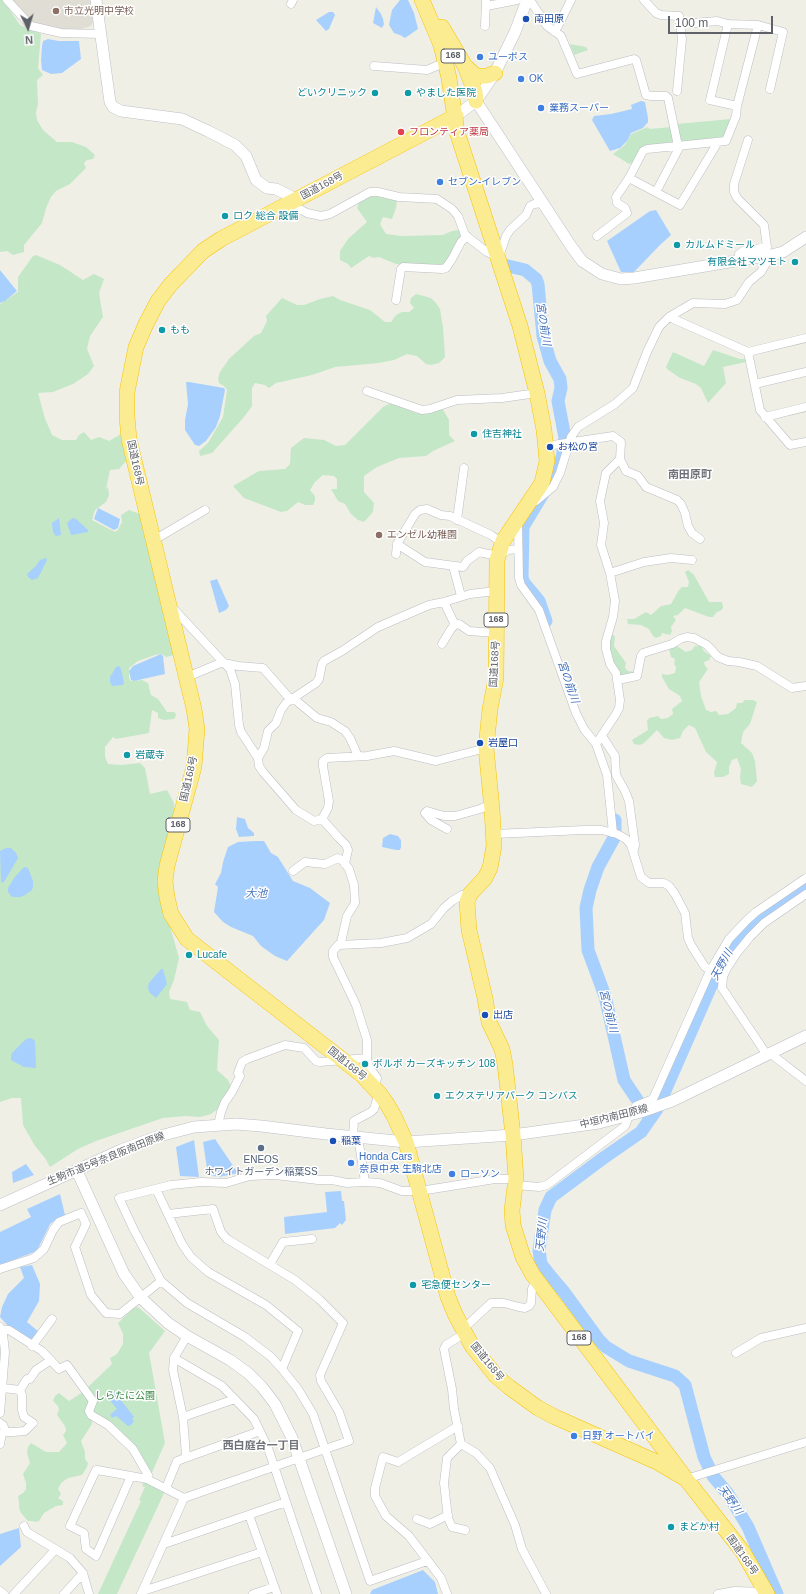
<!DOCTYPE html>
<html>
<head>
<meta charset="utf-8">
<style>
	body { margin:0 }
	#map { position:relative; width:806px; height:1594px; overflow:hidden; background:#f0efe6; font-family:Arial,sans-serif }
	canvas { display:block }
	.north { position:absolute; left:8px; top:8px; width:40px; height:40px; -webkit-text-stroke:3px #fff; paint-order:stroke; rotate:175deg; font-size:11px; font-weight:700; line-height:16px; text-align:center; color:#5e6167 }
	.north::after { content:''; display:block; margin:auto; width:14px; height:18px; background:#5e6167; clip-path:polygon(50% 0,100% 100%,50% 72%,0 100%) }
	.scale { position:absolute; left:668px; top:16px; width:105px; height:18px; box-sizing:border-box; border:2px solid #5e6167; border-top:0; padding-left:5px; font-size:12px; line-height:14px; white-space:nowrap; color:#5e6167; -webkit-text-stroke:3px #fff; paint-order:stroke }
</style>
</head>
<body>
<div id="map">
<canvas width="806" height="1594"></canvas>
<div class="north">N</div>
<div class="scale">100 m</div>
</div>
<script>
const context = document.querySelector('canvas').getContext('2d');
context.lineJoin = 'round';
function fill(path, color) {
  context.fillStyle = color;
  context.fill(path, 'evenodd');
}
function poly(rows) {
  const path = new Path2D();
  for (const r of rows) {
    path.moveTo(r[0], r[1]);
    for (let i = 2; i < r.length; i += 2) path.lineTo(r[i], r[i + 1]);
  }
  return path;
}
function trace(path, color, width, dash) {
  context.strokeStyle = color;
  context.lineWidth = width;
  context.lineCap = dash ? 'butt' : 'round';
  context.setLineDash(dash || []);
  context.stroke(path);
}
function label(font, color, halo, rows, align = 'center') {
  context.font = font + ' Arial,"Noto Sans JP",sans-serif';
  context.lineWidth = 3;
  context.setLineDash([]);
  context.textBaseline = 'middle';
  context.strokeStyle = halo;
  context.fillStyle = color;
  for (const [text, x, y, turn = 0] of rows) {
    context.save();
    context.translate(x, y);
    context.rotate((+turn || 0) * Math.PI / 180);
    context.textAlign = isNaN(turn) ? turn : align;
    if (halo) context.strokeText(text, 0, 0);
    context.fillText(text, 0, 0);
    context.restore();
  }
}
const education = poly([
	[9,0,91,0,94,20,91,26,70,33,32,23]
]);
const green = poly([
	[0,0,3,0,20,25,41,34,38,68,43,75,37,80,38,105,36,112,37,120,43,130,57,142,72,142,86,147,95,155,93,159,87,160,84,163,86,168,70,184,56,191,51,197,46,208,42,223,24,245,24,252,13,255,7,251,0,252],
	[570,44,586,47,588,50,574,55],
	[731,119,725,135,720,139,686,142,681,140,677,124],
	[648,127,650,129,671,127,674,139,671,144,642,147,632,163,629,164,613,154,625,145,631,134],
	[377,196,397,200,396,208,392,219,383,217,380,224,386,234,402,236,443,235,452,231,459,230,461,237,444,264,433,266,396,264,379,257,374,258,369,256,351,268,348,264,340,260,340,251,348,239,367,222,357,208,359,202,367,197],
	[36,255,60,265,83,280,94,274,104,279,99,293,103,317,90,336,87,349,94,366,88,374,73,384,53,392,38,393,45,419,50,430,52,435,62,440,76,440,79,435,84,432,91,440,99,437,109,441,121,434,127,460,119,469,110,470,106,489,108,487,109,495,106,502,95,510,92,520,115,532,118,530,122,522,121,515,129,510,140,514,174,655,166,657,162,654,155,655,138,661,129,668,129,678,131,681,142,680,148,683,151,695,158,699,167,712,174,712,176,714,175,718,173,719,164,720,158,718,158,713,152,710,149,733,116,739,113,737,105,747,105,757,108,764,121,765,140,763,145,768,150,794,167,790,174,803,175,815,163,908,171,930,179,958,174,980,169,992,170,999,187,1002,190,1010,200,1012,207,1026,219,1040,217,1070,228,1080,231,1087,219,1108,211,1114,200,1117,186,1116,163,1118,96,1141,78,1149,50,1167,45,1158,35,1146,23,1125,21,1098,12,1098,0,1102,0,304,18,292,18,277,33,256],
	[416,294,431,298,436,303,440,309,443,327,445,357,439,363,431,365,426,364,417,356,407,354,394,360,379,363,335,367,312,375,276,383,269,388,265,385,255,383,252,388,252,406,244,417,212,453,200,456,199,451,208,443,223,417,227,390,224,386,219,383,218,378,220,372,229,359,254,336,261,333,267,321,266,316,282,298,297,305,304,305,320,299,333,296,340,300,370,310,385,322,391,322,396,315,402,312,409,312,414,308,410,303,411,298],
	[713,350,740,359,746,359,746,362,723,367,726,383,708,403,701,388,696,384,680,378,667,369,666,367,673,352,704,366],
	[391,403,416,413,424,414,442,408,449,420,449,435,455,441,433,451,426,456,399,458,377,467,364,476,364,492,374,503,373,512,364,522,358,520,351,514,345,504,338,501,331,489,337,489,337,479,334,476,323,475,315,482,310,490,315,496,315,501,313,505,305,505,298,502,287,511,281,512,244,498,233,486,259,471,285,469,290,464,291,448,304,438,324,440,336,446,345,445,383,407],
	[688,570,694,575,709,602,722,602,723,607,722,610,717,612,713,617,709,617,685,608,678,615,673,616,676,620,671,627,672,631,670,635,662,633,661,636,656,638,653,636,649,629,641,625,628,624,627,619,634,619,646,612,651,615,661,606,671,604,679,590,682,587,688,587,689,582,685,572],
	[610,634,615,636,614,646,626,663,625,668,628,671,635,672,636,673,618,676,609,660],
	[671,646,677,646,686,652,692,650,695,646,701,646,704,651,711,656,709,660,704,662,705,666,708,669,699,682,701,696,706,710,711,712,716,711,719,715,728,714,736,708,737,703,742,703,745,700,753,700,757,702,750,724,743,732,741,743,752,753,755,761,757,781,752,787,741,784,740,778,741,769,737,758,732,760,729,767,729,774,723,777,715,777,714,773,717,762,706,752,695,728,689,725,683,731,680,738,672,740,664,738,657,730,644,743,640,745,634,744,632,740,648,730,647,721,649,718,658,716,661,719,668,718,673,714,672,709,682,701,680,696,669,689,662,677,662,674,668,675,675,673,676,667,674,664,675,659,671,657,669,649],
	[138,1307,165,1331,149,1353,165,1443,150,1477,135,1448,93,1414,87,1388,112,1364,110,1358,117,1354,123,1344,123,1334,118,1323,134,1308],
	[83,1392,90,1402,92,1424,81,1441,85,1452,85,1459,88,1463,87,1467,82,1475,68,1478,61,1483,58,1489,61,1494,58,1498,63,1501,63,1505,56,1506,44,1513,39,1521,36,1522,33,1521,28,1521,21,1513,19,1508,19,1502,18,1496,23,1493,26,1489,26,1483,23,1474,30,1463,27,1453,28,1447,31,1443,46,1452,59,1452,67,1443,63,1435,66,1431,65,1426,57,1415,59,1410,58,1406,53,1401,55,1396,59,1393,69,1401],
	[144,1481,165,1491,117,1594,98,1594,141,1501,139,1500,145,1487,142,1486]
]);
const water = poly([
	[400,0,408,0,414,13,418,29,405,38,400,35,394,33,389,25,392,10],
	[376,7,381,14,383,19,384,24,382,28,373,23],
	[329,12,333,12,335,15,329,29,326,31,316,20],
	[48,39,59,41,79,41,81,59,62,73,51,74,42,70,41,61,42,46,43,41],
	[641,101,645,102,648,118,648,122,643,128,631,133,627,141,620,148,610,151,592,120,594,116,611,114,632,109,631,105],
	[656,210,671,235,660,245,634,272,621,272,607,241,650,211],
	[0,270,17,291,5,301,0,303],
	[186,382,189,382,224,388,225,390,220,416,216,427,206,441,199,446,195,445,185,430,185,420,188,404],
	[98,508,120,519,118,528,114,530,94,519],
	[59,518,61,535,56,536,53,532,52,523],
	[73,518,76,519,88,530,88,532,71,535,67,523],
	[46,558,47,560,38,578,32,580,28,577,27,574,35,567,40,560],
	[217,579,229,606,226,610,219,613,210,581],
	[161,654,163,656,165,674,134,681,131,680,129,671,133,666],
	[119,666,121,669,124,683,123,685,112,686,110,682,110,677,116,667],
	[237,817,245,819,248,828,254,833,254,836,239,837,236,829],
	[390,834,398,836,401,840,401,847,400,850,396,850,382,847,383,838],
	[256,841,264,841,271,853,278,857,293,881,310,888,330,903,324,920,287,961,275,956,261,946,253,936,231,927,223,922,214,912,218,887,215,884,221,873,223,862,228,847,238,842],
	[6,848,11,848,16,853,18,858,4,882,1,883,0,851],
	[24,867,28,868,33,881,33,886,32,890,25,895,20,897,12,897,8,892,8,888,14,878],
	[161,969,163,969,167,984,156,998,149,992,148,987,149,983],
	[31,1038,35,1041,36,1068,24,1067,11,1060,11,1054,26,1039],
	[215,1139,238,1173,219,1177,208,1175,203,1142],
	[194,1140,199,1177,180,1176,176,1147],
	[26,1164,34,1175,13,1183,12,1172],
	[341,1191,342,1201,344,1201,346,1220,342,1225,340,1223,335,1228,285,1234,284,1217,327,1212,325,1192],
	[60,1194,65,1215,54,1221,50,1224,37,1251,0,1265,0,1232,31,1217,27,1209],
	[32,1265,40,1284,39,1301,27,1322,39,1332,33,1342,7,1325,0,1317,2,1307,8,1294,24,1278,20,1267],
	[114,1391,134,1417,132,1419,134,1421,131,1425,128,1426,116,1416,112,1418,110,1415,117,1409,108,1398],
	[19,1528,21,1547,0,1566,0,1534],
	[423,1570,435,1582,438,1594,370,1594,372,1590]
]);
const river = poly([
	[504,265,525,270,536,279,538,284,543,336,550,361,560,379,561,388,558,401,565,438,562,458,553,477,523,527,522,578,524,583,539,601,546,621],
	[615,820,615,836,598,867,590,890,586,908,588,950,605,996,624,1080,650,1119],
	[777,1594,748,1527,728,1494,713,1476,704,1457,685,1385,675,1376,629,1361,606,1347,599,1340,564,1292,552,1278,541,1264,539,1250,545,1210,551,1197,602,1159,641,1132,657,1109,718,970,725,955,736,940,745,930,775,906,806,886]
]);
const street = poly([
	[7,0,31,26,61,33,101,34],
	[530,0,547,26,561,36,577,74,634,59,636,60,646,95,651,96,666,96,668,98,678,146],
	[644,0,656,13,661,15,679,16,682,39,677,91],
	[291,4,293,0],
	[487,6,517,0],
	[695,23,717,21,728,24,758,25,783,32,770,89],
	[728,24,710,100,737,106],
	[485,26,486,0],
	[555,32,571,0],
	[374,66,427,70,446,62],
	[629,178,680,205,718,142],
	[656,192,680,146],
	[288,203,307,213,321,216,330,214,370,192,378,192,399,197,437,199,452,209,458,216,465,235,487,252,497,257],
	[597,236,627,213,625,208,617,203,616,197,629,178,643,151,647,149,726,141,736,116,737,106,758,25],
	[499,257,506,236,510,230,526,215,530,206,534,204,543,203],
	[740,260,739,254,743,251,767,247,764,225,737,198,734,192,734,184,748,140],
	[396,300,401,269,403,267,442,269,446,268,452,259,461,242,467,236],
	[669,317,748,352,806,338],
	[748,352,760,410,790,445,806,442],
	[755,384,806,372],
	[367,391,422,410,430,409,457,400,502,398,537,393],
	[765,417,806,407],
	[546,446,613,436,621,442,620,459,606,473,600,501,604,523,601,545,610,573,615,601,613,617,606,641,606,649,610,664,616,673,620,700,619,708,616,714,596,744,607,775,613,833],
	[620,459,626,471,638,476,646,487,677,500,681,504,685,513,688,526,692,533,700,539],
	[536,501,553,487,560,473,571,437,578,427,615,404,633,388,647,352,659,327,669,317,693,303,725,304,737,300,749,282,761,272,771,255],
	[457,520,464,468],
	[518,522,519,578,521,585,539,610,576,713,584,729,596,744],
	[154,540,205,510],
	[397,544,425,562,463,567,467,561,479,552,498,556,508,550,518,549],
	[396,554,397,544,415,514,420,510,427,509,441,515,450,516,491,535,502,543],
	[453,566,461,596],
	[610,573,644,562,671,558,692,560],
	[444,602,455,625],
	[171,606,223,662],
	[442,644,451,629,455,625,459,624,469,631,496,633],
	[224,663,238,666,263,668,291,700],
	[187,677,223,662,230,669,235,684,239,725,241,732,258,758,259,766,263,772,296,810,314,821,322,819,339,838,346,845,348,850,345,864],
	[618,680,637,676,641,656,643,653,672,644,680,639,687,637,694,638,707,645,718,657,728,661,739,662,757,666,792,688,806,686],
	[293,698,317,718,331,722,345,731,350,738,358,756],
	[602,736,615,756,616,775,625,791,629,801,635,845,634,850],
	[258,758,264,748,268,731,276,723,281,710,286,703,316,683,319,679,322,664,324,661,342,651,378,627,429,605,444,602,470,594,496,591],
	[322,819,328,808,329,801,323,766,323,761,327,758,367,756,394,751,436,761,486,748],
	[447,829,431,820,425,813,427,811,444,816,455,816,480,809,492,804],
	[494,834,584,830,602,830,617,834,626,839,631,845,641,877,649,883,664,883,669,886,675,894,685,913,688,938,691,945,705,967,723,977],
	[293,871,305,862,325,864,338,858,343,861,349,869,354,885,355,903,347,916,341,942,333,951,333,957,356,1005,367,1040,367,1058,369,1067,377,1078,375,1089],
	[339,945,381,943,407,938,431,924,444,908,452,901,462,895,470,894],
	[771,1054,806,1081],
	[767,1055,722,988,723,977,727,968,737,953,750,937,764,923,806,894],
	[636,1106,653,1099,710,971,729,939,747,920,756,912,806,878],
	[218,1125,221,1112,225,1102,232,1092,240,1076,238,1073,242,1062,247,1059,285,1045,304,1048,316,1061,320,1062,367,1058],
	[353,1137,354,1121,371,1112,374,1109,379,1093],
	[358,1137,365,1182],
	[516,1185,539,1187,547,1185,625,1126,629,1116],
	[168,1214,213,1209,221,1232,227,1239,295,1280,319,1299,343,1323,320,1375,321,1381,339,1412,349,1441,325,1449,370,1581,427,1561],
	[270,1264,283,1242,312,1239],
	[0,1269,34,1258,44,1249,53,1230,59,1222,81,1213,86,1224,75,1247,91,1295,106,1313,120,1314,161,1281,134,1230,119,1198,171,1185,201,1182,226,1183,250,1176,275,1175,318,1180,332,1180,347,1183,365,1182,380,1183,402,1191,420,1191,495,1179,516,1179],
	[161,1281,187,1303,245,1337,270,1356,282,1369],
	[463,1329,491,1303,504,1303,519,1307,525,1308,529,1306,531,1303,532,1289,536,1279],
	[2,1330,9,1330,42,1351,59,1369,67,1365,93,1401,89,1411,91,1415,108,1425,133,1449,148,1475],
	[465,1333,446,1345,444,1349,452,1389,454,1409,461,1444,476,1453,490,1468,515,1525,522,1549,546,1594],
	[32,1346,52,1319],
	[736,1353,761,1338,806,1328],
	[174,1358,222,1386,254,1419,268,1448,317,1594],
	[3,1388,20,1390,27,1379,30,1379,36,1370,51,1360],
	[0,1413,5,1352,3,1334,0,1327],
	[183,1417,235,1399],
	[0,1423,3,1425,6,1432,13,1432,25,1431,33,1423,24,1417,22,1410,22,1395,20,1390],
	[0,1444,2,1433,6,1432],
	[461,1444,447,1458,444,1483,448,1518,452,1527,465,1530],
	[186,1456,183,1417,173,1370,174,1358,187,1336],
	[131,1476,96,1556,86,1549,84,1533,70,1526,96,1470,97,1470,131,1476,147,1479,184,1498],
	[686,1479,806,1442],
	[166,1488,177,1461,260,1431],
	[249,1515,277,1594],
	[417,1519,430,1524,448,1515],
	[24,1526,27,1532,70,1558,83,1573,89,1594],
	[164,1544,286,1502],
	[0,1591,4,1594],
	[143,1591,262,1552],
	[14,1594,55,1550],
	[64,1594,83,1573],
	[141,1594,184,1498,325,1449,313,1414,298,1389,282,1369,298,1331,266,1305,208,1272,191,1257,182,1244,156,1189],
	[253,1594,274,1587],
	[447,1594,441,1578,409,1536,386,1516,375,1496,375,1488,383,1457,398,1462,458,1426],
	[718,1594,735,1591,766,1592]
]);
const secondary = poly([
	[96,0,110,102,113,107,121,111,182,119,208,131,235,145,246,156,256,180,267,188,276,189,296,199],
	[476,101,571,246,582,261,602,274,621,279,634,278,771,255,783,252,806,237],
	[456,116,476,101,495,73,515,32,527,0],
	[77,1171,124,1274,141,1298,168,1323,187,1336,230,1360,248,1373,262,1387,275,1404,292,1438,346,1594],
	[0,1205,121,1150,156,1137,194,1127,236,1124,261,1126,326,1134,406,1142,513,1135,599,1123,641,1112,672,1101,806,1036]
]);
const highway = poly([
	[422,0,441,45,449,78,457,132,520,326,537,393,544,430,547,461,542,483,503,541,497,560,496,678,490,709,486,748,492,809,494,846,490,868,485,878,470,894,467,902,469,930,485,998,489,1022,502,1049,505,1064,513,1135,516,1179,512,1210,513,1225,523,1257,533,1275,686,1479,743,1552,767,1594],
	[442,27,465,66,475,92,476,101],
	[465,66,476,76,487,76,495,73],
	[456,116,221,239,203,251,171,284,158,301,146,324,136,347,127,392,127,417,129,439,194,709,197,729,194,767,167,866,165,881,167,897,171,914,187,939,362,1075,379,1093,387,1104,394,1116,406,1142,448,1297,455,1314,472,1346,496,1376,509,1387,538,1408,555,1417,659,1463,686,1479]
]);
const markers = [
	[56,11,4,"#8d6e63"],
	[526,19,4,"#1a4fb4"],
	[480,57,4,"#3f7fe0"],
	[521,79,4,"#3f7fe0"],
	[375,93,4,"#0f9aa8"],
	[408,93,4,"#0f9aa8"],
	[541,108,4,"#3f7fe0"],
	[401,132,4,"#e0444e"],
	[440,182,4,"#3f7fe0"],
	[225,216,4,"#0f9aa8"],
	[677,245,4,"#0f9aa8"],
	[795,262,4,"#0f9aa8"],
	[162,330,4,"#0f9aa8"],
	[474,434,4,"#0f9aa8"],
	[550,447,4,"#1a4fb4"],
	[379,535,4,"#8d6e63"],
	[480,743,4,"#1a4fb4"],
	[127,755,4,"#0f9aa8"],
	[189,955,4,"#0f9aa8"],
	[485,1015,4,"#1a4fb4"],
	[365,1064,4,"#0f9aa8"],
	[437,1096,4,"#0f9aa8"],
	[333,1141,4,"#1a4fb4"],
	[261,1148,4,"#5c6f8a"],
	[351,1163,4,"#3f7fe0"],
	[452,1174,4,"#3f7fe0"],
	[413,1285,4,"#0f9aa8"],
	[574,1436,4,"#3f7fe0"],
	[671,1527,4,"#0f9aa8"]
];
const shields = [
	[453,56,24],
	[496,620,24],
	[178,825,24],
	[579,1338,24]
];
const shieldNames = [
	["168",453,56],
	["168",496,620],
	["168",178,825],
	["168",579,1338]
];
const educationNames = [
	["市立光明中学校",64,11],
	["エンゼル幼稚園",387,535]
];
const transitNames = [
	["南田原",534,19],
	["お松の宮",558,447],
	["岩屋口",488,743],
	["出店",493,1015],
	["稲葉",341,1141]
];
const shopNames = [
	["ユーポス",488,57],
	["OK",529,79],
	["業務スーパー",549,108],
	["セブン-イレブン",448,182],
	["Honda Cars",359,1157],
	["奈良中央 生駒北店",359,1169],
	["ローソン",460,1174],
	["日野 オートバイ",582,1436]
];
const cultureNames = [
	["どいクリニック",367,93,"right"],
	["やました医院",416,93],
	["ロク 総合 設備",233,216],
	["カルムドミール",685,245],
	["有限会社マツモト",787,262,"right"],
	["もも",170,330],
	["住吉神社",482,434],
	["岩蔵寺",135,755],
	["Lucafe",197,955],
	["ボルボ カーズキッチン 108",373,1064],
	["エクステリアパーク コンパス",445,1096],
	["宅急便センター",421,1285],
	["まどか村",679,1527]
];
const healthNames = [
	["フロンティア薬局",409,132]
];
const streetNames = [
	["国道168号",322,186,-28],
	["国道168号",135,463,78],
	["国道168号",495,664,-87],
	["国道168号",189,779,-77],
	["国道168号",347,1064,39],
	["中垣内南田原線",614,1117,-14],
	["生駒市道5号奈良阪南田原線",106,1159,-22],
	["国道168号",487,1362,51],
	["国道168号",742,1555,55]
];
const serviceNames = [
	["ENEOS",261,1160],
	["ホワイトガーデン稲葉SS",261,1172]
];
const parkNames = [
	["しらたに公園",125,1396]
];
const waterNames = [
	["宮の前川",543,324,81],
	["宮の前川",568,682,71],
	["大池",256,894],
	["天野川",722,965,-61],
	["宮の前川",608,1011,76],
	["天野川",542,1235,-84],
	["天野川",730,1500,55]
];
const neighbourhoodNames = [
	["南田原町",690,475],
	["西白庭台一丁目",261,1446]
];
fill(education, '#e0ded4');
fill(green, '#c3e7c7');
fill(water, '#a8d0fe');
trace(river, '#a8d0fe', 13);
trace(street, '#bbbdc2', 9);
trace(secondary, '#bcbec4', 12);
trace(highway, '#f5c201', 16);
trace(street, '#fff', 8);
trace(secondary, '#fff', 11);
trace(highway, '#fcec91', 15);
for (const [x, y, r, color] of markers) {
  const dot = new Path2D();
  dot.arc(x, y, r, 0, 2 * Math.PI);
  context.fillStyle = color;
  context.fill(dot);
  trace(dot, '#fff', 1.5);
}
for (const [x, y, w] of shields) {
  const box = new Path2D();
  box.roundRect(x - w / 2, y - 7, w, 14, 3);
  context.fillStyle = '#fff';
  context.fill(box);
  trace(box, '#5e6167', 1);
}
label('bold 9px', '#5e6167', null, shieldNames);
label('10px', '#785e54', '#fff', educationNames, 'left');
label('10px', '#164399', '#fff', transitNames, 'left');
label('10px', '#366cbe', '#fff', shopNames, 'left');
label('10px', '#0d838f', '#fff', cultureNames, 'left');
label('10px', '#be3a42', '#fff', healthNames, 'left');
label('10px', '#5e6167', '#fff', streetNames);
label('10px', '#4e5e75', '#fff', serviceNames);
label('10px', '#368641', '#fff', parkNames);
label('italic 11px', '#4673bb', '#fff', waterNames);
label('bold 11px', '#6f7379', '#fff', neighbourhoodNames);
</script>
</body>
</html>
